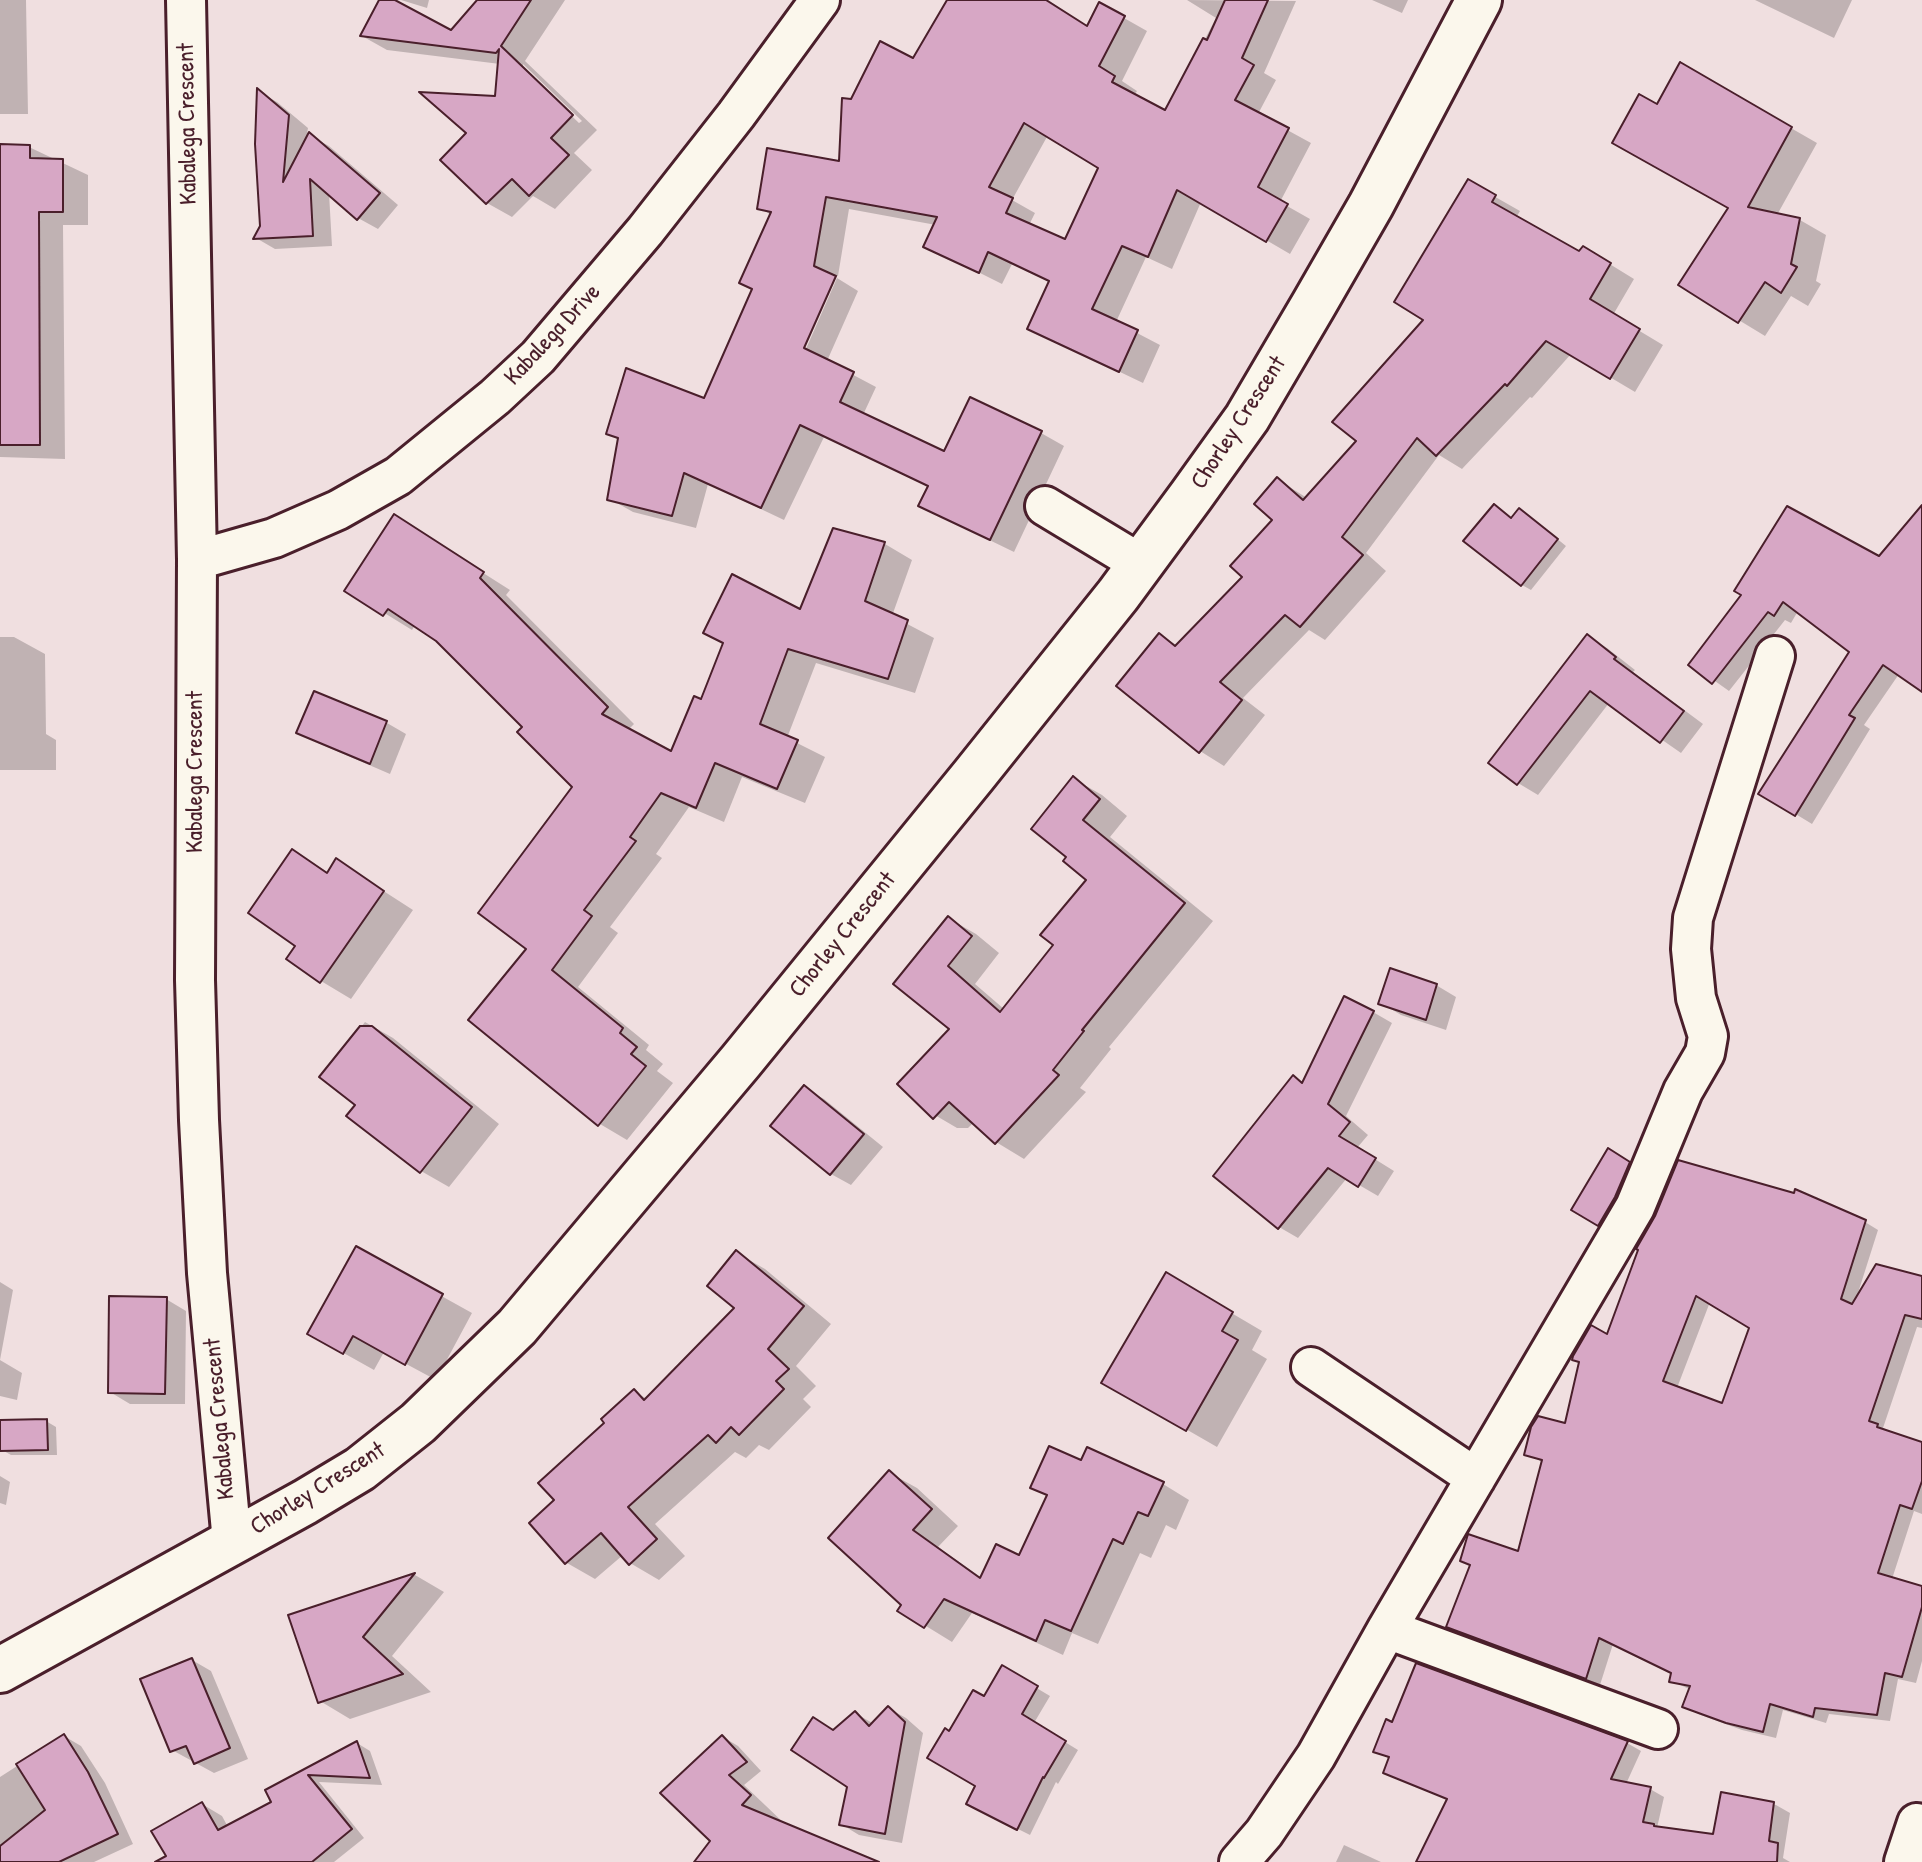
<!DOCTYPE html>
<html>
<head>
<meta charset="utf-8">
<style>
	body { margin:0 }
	canvas { display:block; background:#f0dfe0 }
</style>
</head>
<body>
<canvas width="1922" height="1862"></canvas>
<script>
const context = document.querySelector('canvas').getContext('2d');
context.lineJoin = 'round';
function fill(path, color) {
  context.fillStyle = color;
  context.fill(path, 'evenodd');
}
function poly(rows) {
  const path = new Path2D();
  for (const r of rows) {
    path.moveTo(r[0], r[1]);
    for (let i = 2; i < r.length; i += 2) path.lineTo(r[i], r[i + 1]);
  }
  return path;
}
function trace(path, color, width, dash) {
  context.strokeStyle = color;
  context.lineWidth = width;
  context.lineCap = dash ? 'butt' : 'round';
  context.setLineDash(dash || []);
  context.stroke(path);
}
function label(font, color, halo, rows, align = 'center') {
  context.font = font + ' "Patrick Hand",sans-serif';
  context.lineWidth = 8;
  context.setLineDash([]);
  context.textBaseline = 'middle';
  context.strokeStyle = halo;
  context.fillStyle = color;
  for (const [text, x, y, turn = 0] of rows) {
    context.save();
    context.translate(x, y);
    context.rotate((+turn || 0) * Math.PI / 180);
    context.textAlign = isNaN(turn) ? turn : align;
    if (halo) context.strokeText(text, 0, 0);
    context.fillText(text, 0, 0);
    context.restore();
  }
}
const shadow = poly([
	[0,0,26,0,28,114,0,114],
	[381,0,391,0,451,32,480,0,565,0,525,61,597,130,574,153,592,170,555,209,533,196,512,217,487,203,500,64,387,50,362,36],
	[523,64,582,121,579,123,523,69],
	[401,0,429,0,427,8],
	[949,0,1048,0,1088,28,1100,5,1124,18,1147,31,1122,81,1137,91,1134,96,1166,113,1216,18,1187,0,1296,1,1264,73,1276,80,1258,114,1311,143,1280,202,1310,219,1290,254,1201,202,1172,269,1146,257,1116,322,1160,345,1143,383,1030,329,1050,282,1012,264,1002,284,926,246,936,225,849,209,838,276,834,276,798,356,802,358,837,278,858,291,827,361,876,387,863,415,945,453,1041,433,1064,446,1014,552,944,518,929,487,824,437,784,520,708,484,696,528,633,512,610,499,619,440,609,434,706,400,754,290,771,215,760,208,841,164,852,101,913,60],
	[1048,135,1101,167,1066,242,1029,225,1035,213,1012,200],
	[1372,0,1408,0,1402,13],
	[1755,0,1852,0,1834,38],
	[1681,65,1817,143,1777,215,1800,220,1826,235,1816,281,1821,284,1808,306,1791,296,1765,336,1681,285,1731,207,1658,107],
	[259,92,277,102,308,128,307,134,329,146,398,205,378,229,358,218,329,193,332,246,275,249,256,238,262,227],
	[0,146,29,147,88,175,88,225,63,225,65,459,0,457],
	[1469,182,1520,211,1516,218,1580,254,1608,263,1634,279,1613,315,1663,345,1635,392,1571,354,1532,398,1530,397,1462,469,1439,455,1366,553,1386,571,1325,640,1309,630,1243,698,1265,715,1224,766,1200,751,1160,635,1178,646,1245,577,1274,519,1277,479,1307,498,1359,441,1426,320],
	[1495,506,1513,519,1529,516,1566,546,1531,590,1522,585],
	[1922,508,1922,689,1899,674,1864,725,1870,729,1812,824,1761,793,1851,651,1798,611,1791,623,1785,620,1729,691,1691,664,1744,595,1880,558],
	[395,517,510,590,506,595,634,724,628,730,672,754,702,701,801,612,834,530,885,544,912,560,892,616,934,638,915,693,816,663,787,738,825,757,805,803,742,777,724,822,689,807,656,854,662,858,610,927,618,933,578,987,649,1045,646,1050,663,1064,657,1071,673,1083,627,1140,600,1124,471,1020,529,948,575,786,525,727,437,639,415,625,412,630,347,590],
	[0,637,14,637,45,654,46,734,56,740,56,770,0,770],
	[1587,637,1607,648,1635,670,1633,672,1703,724,1681,753,1609,703,1538,795,1518,783],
	[315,693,387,723,406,734,390,774,318,743,299,732],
	[1074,779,1102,795,1127,816,1110,837,1213,921,1109,1047,1111,1049,1080,1088,1086,1092,1024,1159,996,1142,974,1122,968,1128,957,1128,928,1111,952,1028,896,984,948,918,976,934,999,953,975,984,1004,1009,1055,945,1089,879],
	[293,851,329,873,337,861,413,910,351,999,321,981,298,946],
	[1436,985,1456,997,1446,1030,1401,1015,1381,1003],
	[1373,1012,1392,1023,1346,1116,1368,1135,1357,1148,1394,1171,1378,1196,1347,1178,1298,1238,1279,1227,1294,1078,1304,1084],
	[365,1022,393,1038,499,1124,449,1187,421,1171,358,1104,322,1077],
	[804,1088,824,1099,883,1147,851,1185,831,1174,773,1126],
	[1608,1151,1649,1175,1619,1236,1574,1209],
	[1865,1222,1878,1230,1858,1293,1922,1278,1922,1328,1917,1327,1883,1428,1922,1444,1922,1514,1914,1511,1892,1579,1922,1588,1922,1661,1916,1683,1898,1679,1890,1721,1829,1714,1826,1723,1783,1710,1776,1738,1742,1730,1698,1714,1685,1706,1691,1690,1672,1681,1673,1673,1613,1644,1600,1685,1462,1634,1449,1626,1519,1553,1544,1463,1527,1454,1566,1425,1580,1363,1574,1359,1608,1336,1641,1249],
	[1710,1302,1751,1327,1723,1405,1677,1388],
	[357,1249,472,1313,436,1380,384,1352,374,1370,340,1351],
	[737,1253,765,1269,831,1324,796,1366,816,1386,803,1399,811,1407,769,1450,759,1445,746,1458,735,1452,655,1524,685,1556,659,1580,630,1563,623,1555,595,1579,567,1563,532,1523,557,1500,607,1423,635,1392,647,1399,737,1308],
	[1167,1275,1262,1331,1252,1350,1267,1359,1217,1447,1104,1382],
	[0,1282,13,1290,0,1360],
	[166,1299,186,1311,185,1404,130,1404,110,1392],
	[0,1360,22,1373,17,1400,0,1396],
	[46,1421,56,1427,57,1455,11,1455,2,1450],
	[1082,1463,1163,1484,1189,1500,1176,1530,1166,1525,1151,1558,1140,1553,1098,1644,1072,1633,1063,1655,972,1613,952,1642,900,1610,903,1605,890,1473,917,1488,958,1526,938,1547,982,1578,1020,1558,1049,1496,1033,1487],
	[0,1476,10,1482,6,1505,0,1503],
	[415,1575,444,1592,392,1656,431,1692,350,1719,320,1701,291,1616],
	[192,1660,211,1671,248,1759,214,1773,172,1750],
	[1417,1666,1627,1743,1641,1751,1626,1784,1650,1789,1664,1797,1657,1828,1715,1836,1723,1794,1776,1805,1790,1813,1783,1858,1790,1862,1419,1862,1448,1800,1385,1772,1390,1759,1376,1751,1393,1725],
	[1003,1668,1050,1696,1034,1723,1078,1750,1058,1784,1056,1782,1030,1835,982,1811,978,1785,950,1733,984,1699],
	[888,1708,906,1718,923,1733,902,1843,859,1835,841,1824,849,1786,834,1732,855,1713,874,1724],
	[64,1736,81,1746,105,1783,133,1844,94,1862,0,1862,0,1777],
	[723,1737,738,1746,761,1771,744,1785,786,1825,844,1862,696,1862,713,1841],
	[357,1743,370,1751,382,1785,319,1782,364,1838,334,1862,172,1862,202,1804,222,1816,228,1827,274,1803,267,1791],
	[1344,1845,1381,1862,1336,1862]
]);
const building = poly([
	[379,0,395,0,451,30,477,0,531,0,501,46,573,115,551,138,569,155,529,196,512,179,486,204,440,160,466,133,419,92,495,96,499,49,496,53,360,36,379,0],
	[947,0,1046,0,1087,26,1099,2,1125,16,1099,66,1115,76,1112,82,1165,110,1203,38,1207,40,1225,0,1268,0,1242,58,1254,65,1235,100,1289,128,1258,187,1288,204,1266,242,1177,190,1148,257,1122,246,1092,309,1138,330,1119,372,1027,329,1049,281,988,252,979,273,923,247,937,217,826,197,814,266,836,276,804,348,854,372,840,402,944,451,970,397,1042,431,990,540,918,506,928,486,800,425,761,508,684,473,672,516,607,500,618,438,606,434,626,368,704,398,752,289,739,283,771,212,757,209,767,148,839,161,842,98,851,99,880,41,913,58,947,0],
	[1024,123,1098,168,1065,239,1006,213,1013,198,989,187,1024,123],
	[1680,62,1792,127,1748,207,1800,218,1791,264,1797,267,1781,293,1765,282,1738,323,1678,285,1728,208,1612,143,1639,94,1657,104,1680,62],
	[257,88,289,115,283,182,309,132,380,193,357,220,310,179,313,236,253,239,260,226,255,144,257,88],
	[0,144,30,145,30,158,63,159,63,212,39,212,40,445,0,445,0,144],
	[1468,179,1496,195,1492,202,1579,251,1583,246,1611,263,1590,299,1640,329,1610,379,1546,341,1507,386,1505,384,1436,456,1417,438,1342,537,1363,555,1300,627,1285,615,1220,682,1242,700,1199,753,1116,686,1159,633,1175,646,1242,577,1230,566,1272,520,1254,504,1277,477,1303,500,1356,441,1332,422,1423,320,1394,302,1468,179],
	[1494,504,1511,518,1519,508,1558,539,1521,586,1463,541,1494,504],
	[1922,505,1922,692,1883,665,1849,715,1855,718,1795,816,1758,794,1849,652,1783,602,1774,616,1768,612,1712,684,1688,665,1741,595,1734,591,1787,506,1879,556,1922,505],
	[394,514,484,572,480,578,608,707,602,714,671,751,694,696,701,699,723,643,703,633,732,574,800,609,833,528,885,542,865,601,908,620,888,679,788,649,760,724,798,740,777,789,715,763,696,808,661,793,630,837,636,841,584,910,592,916,552,970,623,1028,620,1033,637,1047,631,1054,646,1066,598,1126,468,1020,526,949,478,913,572,787,517,732,522,727,436,641,388,609,383,616,344,591,394,514],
	[1587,634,1616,657,1614,659,1684,711,1660,743,1590,691,1517,785,1488,763,1587,634],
	[314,691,387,721,370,764,296,733,314,691],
	[1073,776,1100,799,1083,820,1185,903,1082,1030,1084,1031,1053,1070,1059,1075,995,1144,949,1102,933,1119,897,1084,949,1029,893,984,948,916,972,936,948,966,1000,1012,1053,945,1040,935,1086,880,1063,861,1066,857,1031,829,1073,776],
	[292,849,327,873,336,858,384,891,320,983,286,959,295,946,248,913,292,849],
	[1390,968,1437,984,1426,1020,1378,1004,1390,968],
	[1344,996,1374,1011,1328,1104,1350,1122,1339,1136,1376,1158,1358,1187,1328,1168,1278,1229,1213,1176,1293,1075,1302,1083,1344,996],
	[360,1026,372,1026,472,1107,420,1173,346,1116,355,1105,319,1077,360,1026],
	[804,1085,864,1134,830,1175,770,1126,804,1085],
	[1608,1148,1630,1162,1615,1197,1598,1226,1571,1210,1608,1148],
	[1678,1160,1794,1193,1795,1189,1866,1220,1841,1299,1852,1304,1876,1264,1922,1276,1922,1319,1905,1315,1869,1421,1878,1424,1877,1427,1922,1442,1922,1481,1912,1509,1900,1505,1878,1573,1922,1586,1922,1607,1902,1677,1885,1673,1877,1715,1815,1708,1813,1717,1770,1704,1763,1732,1726,1723,1682,1707,1690,1686,1669,1682,1671,1673,1599,1638,1586,1679,1446,1627,1470,1565,1460,1561,1468,1534,1518,1551,1542,1460,1524,1455,1531,1427,1538,1416,1565,1423,1579,1362,1572,1360,1573,1356,1591,1325,1607,1334,1638,1250,1636,1249,1655,1216,1678,1160],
	[1696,1296,1749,1328,1722,1403,1663,1381,1696,1296],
	[356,1246,443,1294,405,1365,353,1336,343,1354,307,1334,356,1246],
	[736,1250,804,1306,768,1349,789,1369,776,1381,784,1389,739,1435,731,1427,716,1443,708,1435,628,1507,657,1539,629,1565,601,1533,565,1564,529,1523,554,1500,538,1483,604,1423,601,1419,634,1389,644,1400,734,1308,707,1286,736,1250],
	[1166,1272,1233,1312,1222,1331,1238,1340,1186,1431,1101,1383,1166,1272],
	[109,1296,167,1297,165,1394,108,1393,109,1296],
	[47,1419,48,1450,0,1451,0,1420,47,1419],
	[1049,1446,1081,1460,1087,1447,1164,1482,1148,1516,1138,1512,1123,1544,1113,1539,1071,1631,1045,1620,1036,1641,944,1599,924,1628,897,1611,901,1605,828,1538,889,1470,932,1509,913,1530,980,1578,996,1544,1019,1555,1047,1495,1030,1488,1049,1446],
	[415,1573,363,1637,403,1674,318,1703,288,1615,415,1573],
	[192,1658,230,1748,194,1764,186,1746,170,1752,140,1679,192,1658],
	[1416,1663,1628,1741,1611,1779,1651,1787,1643,1822,1654,1824,1654,1826,1713,1834,1721,1792,1774,1802,1769,1841,1778,1843,1777,1862,1416,1862,1447,1799,1383,1773,1389,1757,1373,1752,1386,1719,1392,1722,1416,1663],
	[1002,1665,1038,1686,1022,1714,1066,1741,1044,1778,1043,1777,1017,1830,966,1804,975,1786,927,1758,945,1728,949,1731,973,1690,984,1696,1002,1665],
	[888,1706,905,1722,885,1834,839,1825,847,1787,791,1750,813,1717,833,1730,855,1711,869,1726,888,1706],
	[64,1734,88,1772,118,1834,59,1862,0,1862,0,1846,45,1810,16,1764,64,1734],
	[722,1735,747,1762,729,1775,751,1795,742,1805,879,1862,694,1862,710,1841,660,1793,722,1735],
	[357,1741,370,1778,308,1775,352,1829,312,1862,155,1862,166,1856,151,1831,202,1802,218,1830,271,1802,265,1790,357,1741]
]);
const minor = poly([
	[186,0,197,560,195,980,199,1120,207,1273,232,1542],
	[1045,506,1141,564],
	[197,560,274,538,338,510,398,476,495,397,538,357,645,231,736,115,820,0],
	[1311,1367,1476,1478],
	[1387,1629,1658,1729],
	[1239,1862,1264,1833,1316,1756,1387,1629,1635,1207,1683,1091,1705,1053,1708,1036,1696,998,1691,949,1693,918,1775,656],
	[1904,1862,1917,1823]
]);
const major = poly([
	[0,1670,305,1502,360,1469,418,1423,517,1327,741,1061,974,775,1118,595,1191,496,1247,418,1314,304,1371,205,1479,0]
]);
const streetNames = [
	["Kabalega Crescent",188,124,-91],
	["Kabalega Drive",553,335,-47],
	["Chorley Crescent",1239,423,-57],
	["Kabalega Crescent",196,772,-90],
	["Chorley Crescent",843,935,-51],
	["Kabalega Crescent",220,1419,-95],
	["Chorley Crescent",318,1489,-32]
];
fill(shadow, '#0003');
fill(building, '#d7a7c5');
trace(building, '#4a1f2b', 2);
trace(minor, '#4a1f2b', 44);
trace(major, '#4a1f2b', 50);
trace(minor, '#fbf7ec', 38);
trace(major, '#fbf7ec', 44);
label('24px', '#4a1f2b', '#fbf7ec', streetNames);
</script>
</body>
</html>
